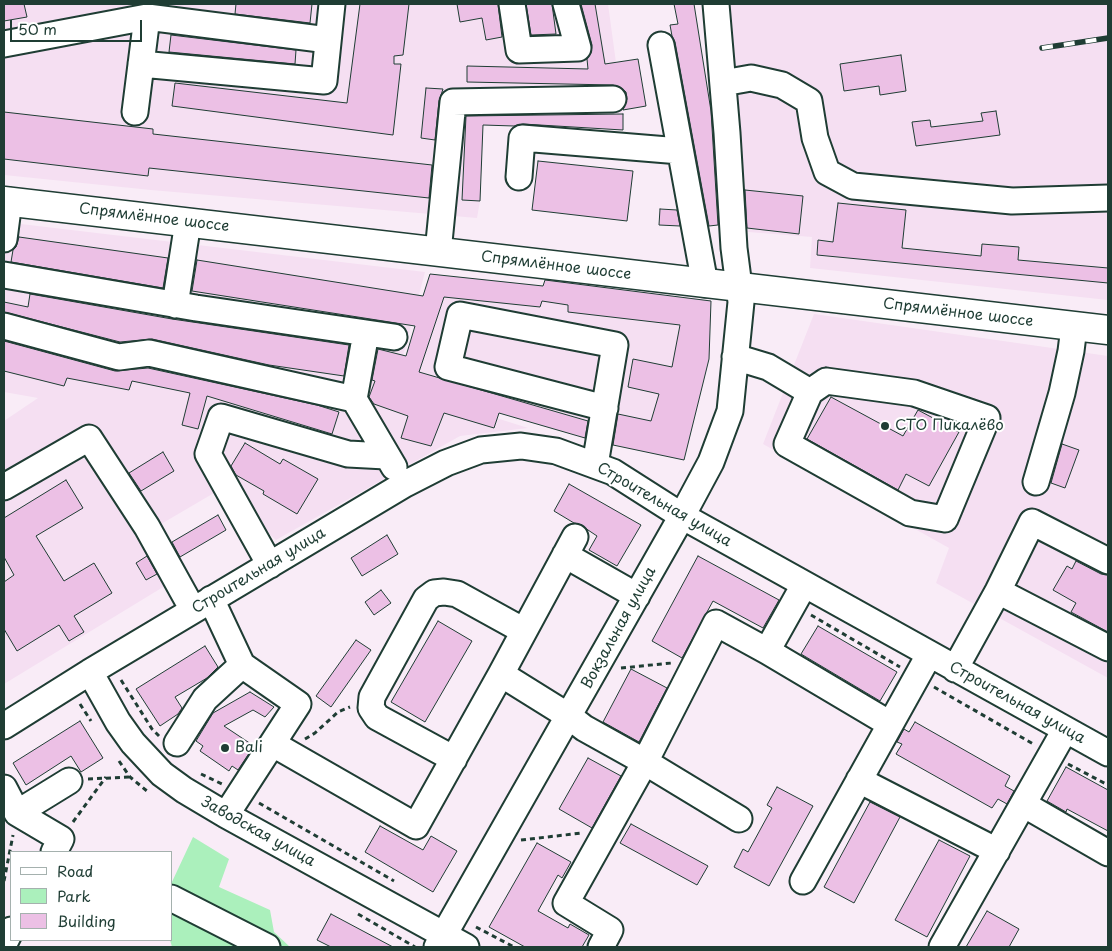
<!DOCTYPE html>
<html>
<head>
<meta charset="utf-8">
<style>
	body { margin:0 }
	#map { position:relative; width:1112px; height:951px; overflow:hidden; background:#f9ecf7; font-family:"Playpen Sans",sans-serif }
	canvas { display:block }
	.frame { position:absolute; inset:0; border:5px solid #1f3d34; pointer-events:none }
	.legend { position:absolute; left:10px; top:851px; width:162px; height:90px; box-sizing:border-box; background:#fff; border:1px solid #a5b1ae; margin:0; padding:6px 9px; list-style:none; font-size:15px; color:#1f3d34 }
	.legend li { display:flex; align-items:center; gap:10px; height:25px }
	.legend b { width:25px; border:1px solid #a5b1ae }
	.scale { position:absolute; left:10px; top:20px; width:132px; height:22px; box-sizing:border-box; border:2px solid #1f3d34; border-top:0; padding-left:6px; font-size:15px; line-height:18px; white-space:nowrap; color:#1f3d34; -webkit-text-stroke:4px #fff; paint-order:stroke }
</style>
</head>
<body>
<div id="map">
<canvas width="1112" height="951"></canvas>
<div class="frame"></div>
<ul class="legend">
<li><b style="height:6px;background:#fff"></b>Road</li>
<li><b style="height:14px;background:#abf0bc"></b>Park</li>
<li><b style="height:14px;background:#ecc0e5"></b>Building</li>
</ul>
<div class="scale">50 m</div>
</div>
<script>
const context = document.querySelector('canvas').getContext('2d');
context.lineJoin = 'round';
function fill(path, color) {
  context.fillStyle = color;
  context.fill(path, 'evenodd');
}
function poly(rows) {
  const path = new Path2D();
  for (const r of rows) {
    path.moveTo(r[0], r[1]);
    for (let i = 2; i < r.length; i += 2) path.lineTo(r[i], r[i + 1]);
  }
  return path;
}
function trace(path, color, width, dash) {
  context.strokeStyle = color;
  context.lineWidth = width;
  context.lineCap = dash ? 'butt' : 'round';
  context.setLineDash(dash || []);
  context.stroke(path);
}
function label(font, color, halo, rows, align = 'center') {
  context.font = font + ' "Playpen Sans",sans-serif';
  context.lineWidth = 4;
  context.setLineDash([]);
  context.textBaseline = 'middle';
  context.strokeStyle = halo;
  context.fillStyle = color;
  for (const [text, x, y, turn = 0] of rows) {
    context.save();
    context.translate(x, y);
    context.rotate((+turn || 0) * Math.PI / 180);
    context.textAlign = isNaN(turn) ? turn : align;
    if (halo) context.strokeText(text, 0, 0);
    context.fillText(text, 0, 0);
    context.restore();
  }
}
const built = poly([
	[4,4,608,4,623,114,623,130,483,125,480,201,477,218,151,190,4,175],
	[729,4,1108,4,1108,300,810,268,812,237,736,231,743,163],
	[4,222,425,272,395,386,528,428,460,436,276,540,208,480,214,493,156,527,173,581,4,684,4,421,38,398,4,392],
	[430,274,543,286,546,279,711,301,709,359,684,460,592,440,399,383],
	[814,314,1108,356,1108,678,936,583,949,548,763,444]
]);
const green = poly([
	[193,837,229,859,219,887,270,910,274,932,290,947,172,947,170,940,171,940,171,884]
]);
const building = poly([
	[4,4,24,4,27,17,4,21,4,4],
	[236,4,312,4,310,23,235,14,236,4],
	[360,4,409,4,403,55,394,56,394,64,401,64,393,135,172,106,175,83,347,103,360,4],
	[457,4,498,4,502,37,486,40,482,18,460,22,457,4],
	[526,4,552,4,556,34,531,35,526,4],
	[581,4,595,4,605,64,638,59,646,106,623,110,627,99,626,92,620,87,613,85,467,82,467,66,588,69,587,59,591,53,592,45,581,4],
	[674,4,694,4,711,111,718,225,709,226,675,42,672,36,670,25,678,24,674,4],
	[171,35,296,50,295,64,169,52,171,35],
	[901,55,906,91,880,95,879,86,844,91,840,64,901,55],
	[426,88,443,89,439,101,435,140,421,138,426,88],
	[996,111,1000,135,916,146,912,122,930,120,931,127,983,121,981,113,996,111],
	[4,112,153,129,153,134,432,165,429,198,149,168,148,176,4,159,4,112],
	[623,114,623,130,523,124,514,126,483,125,480,201,462,200,466,116,623,114],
	[538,161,633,171,627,221,532,210,538,161],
	[745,190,803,196,799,234,747,228,745,190],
	[838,203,906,210,902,248,981,256,982,244,1019,247,1018,260,1108,268,1108,283,817,255,818,240,833,242,838,203],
	[660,209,677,210,680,226,659,225,660,209],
	[19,237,168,258,163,288,11,262,13,250,16,247,19,237],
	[197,260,423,296,430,274,543,286,545,280,711,301,709,359,684,460,613,445,618,414,651,421,659,394,628,387,633,359,672,367,680,325,568,312,568,305,542,301,540,307,444,297,419,372,588,421,585,438,499,413,494,428,444,413,431,446,401,438,408,416,374,404,369,397,375,381,372,380,378,349,406,356,415,326,192,291,197,260],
	[30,294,172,319,349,345,344,376,269,365,152,339,120,342,4,312,4,302,28,307,30,294],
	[4,341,115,371,148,368,317,405,339,412,332,434,207,396,198,429,182,425,190,393,132,381,129,390,67,378,64,386,4,371,4,341],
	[831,397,903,436,918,410,959,432,929,486,906,474,898,490,807,439,831,397],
	[245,443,280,464,283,459,318,479,297,514,263,494,264,491,236,475,231,466,245,443],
	[1062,444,1079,450,1065,488,1051,483,1062,444],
	[163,452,174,471,141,491,129,473,163,452],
	[66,480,83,508,36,536,64,581,94,563,112,593,74,616,84,632,69,641,59,625,17,651,4,629,4,582,14,575,4,557,4,518,66,480],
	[569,484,641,525,617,566,589,550,597,536,588,530,582,525,574,523,554,511,569,484],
	[218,515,226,530,180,557,172,542,218,515],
	[387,535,398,554,362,576,351,558,387,535],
	[147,556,157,574,146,580,136,563,147,556],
	[698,556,779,600,763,628,713,601,682,658,652,641,698,556],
	[1076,561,1101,574,1108,575,1108,632,1071,612,1076,603,1053,590,1067,566,1072,569,1076,561],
	[381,590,391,603,374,615,365,602,381,590],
	[438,621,472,641,425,722,391,702,438,621],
	[818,626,897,672,880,701,801,654,818,626],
	[356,640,371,650,331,707,316,696,356,640],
	[205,646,218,667,207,678,175,697,182,708,178,714,160,726,136,689,205,646],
	[631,669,667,688,639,742,603,722,631,669],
	[250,692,274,707,265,717,253,710,224,726,254,746,238,770,232,766,229,771,200,751,203,746,196,741,213,713,250,692],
	[80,721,103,758,81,772,71,756,26,785,13,763,80,721],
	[915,722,1010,776,1005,786,1014,791,1007,804,998,799,992,808,896,754,902,744,897,742,904,729,909,732,915,722],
	[588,758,621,776,592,828,559,809,588,758],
	[1066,767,1108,790,1108,831,1067,809,1066,812,1047,801,1066,767],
	[777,787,813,806,769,886,734,867,743,849,748,852,772,808,767,805,777,787],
	[870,802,900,817,854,903,824,887,870,802],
	[631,824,708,866,697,885,620,843,631,824],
	[380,826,423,850,431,836,457,851,433,892,365,852,380,826],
	[939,840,970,856,927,937,895,920,939,840],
	[537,843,571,862,562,878,558,875,538,911,568,928,570,924,589,935,582,947,525,947,489,927,537,843],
	[987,911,1019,929,1009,947,966,947,987,911],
	[331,914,393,947,331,947,317,940,331,914]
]);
const path = poly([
	[811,615,900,667],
	[621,668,672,663],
	[121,680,152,729,159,736],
	[934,687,1035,745],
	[80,704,91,721],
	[305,739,315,733,338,712,350,707],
	[119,761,130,777,147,791],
	[1068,764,1108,785],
	[201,774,222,784],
	[88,779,130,777],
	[259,803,394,881],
	[73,822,106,777],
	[521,840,582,833],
	[4,881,13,835],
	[358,914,415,947],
	[476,927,514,947]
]);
const minor = poly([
	[512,4,519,50,578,48,566,4],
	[4,44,147,17,328,40],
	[661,45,705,284],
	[141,64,324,81,332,4],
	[723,83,751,78,782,85,809,101,815,138,827,172,853,186,1012,201,1108,198],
	[135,112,147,17],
	[519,177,522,138,680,151],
	[4,239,9,201],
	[438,252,453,102,613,99],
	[4,275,196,308,394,337],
	[175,305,188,222],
	[4,326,119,357,149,353,354,399],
	[366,333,354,399,394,467],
	[735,357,768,367,810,392],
	[826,381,914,393,987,418,945,519,910,513,787,444,810,392,826,381],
	[595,465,615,345,460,315,448,367,605,408],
	[1036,482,1062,393,1071,351,1074,327],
	[4,487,89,438,147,527,193,610],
	[565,555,637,596],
	[270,565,208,454,221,417,348,454,386,456],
	[998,591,1108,648],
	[767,651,804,585],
	[955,669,998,591,1032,522,1108,561],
	[90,672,118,722,133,743,162,774,184,790,226,815,466,947],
	[501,674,570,717,584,728,645,762,739,819],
	[4,726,90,672,405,484,446,463,481,450,521,446,556,451,613,472,682,516,1108,753],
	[177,743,205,699,242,665,211,599],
	[273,744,416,826,501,674,575,537],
	[454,759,377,717,371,708,372,697,426,599,434,593,444,592,457,594,524,631],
	[859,780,997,851],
	[4,788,17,813,61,839,54,852],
	[1023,804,1108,853],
	[17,813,69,781],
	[226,815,298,704,242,665],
	[803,881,929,655],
	[171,898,267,947],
	[4,944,11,930],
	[437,947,682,516,711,462,730,411,741,302,734,248,727,133,716,4],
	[601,947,610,930,566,903,645,762,716,623,767,651,890,724],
	[942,947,1065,730]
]);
const major = poly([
	[4,201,1108,330]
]);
const rail = poly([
	[1042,48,1108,38]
]);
const markers = [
	[885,426,5,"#1f3d34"],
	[225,748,5,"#1f3d34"]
];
const streetNames = [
	["Спрямлённое шоссе",154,218,7],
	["Спрямлённое шоссе",556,266,7],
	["Спрямлённое шоссе",958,313,7],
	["Строительная улица",664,505,30],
	["Строительная улица",259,571,-31],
	["Вокзальная улица",619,628,-61],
	["Строительная улица",1017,703,29],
	["Заводская улица",258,832,29]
];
const poiNames = [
	["СТО Пикалёво",895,426],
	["Bali",235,748]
];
fill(built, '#f5dff2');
fill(green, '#abf0bc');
fill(building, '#ecc0e5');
trace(building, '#1f3d34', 1);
trace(minor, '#1f3d34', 29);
trace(major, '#1f3d34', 31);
trace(path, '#1f3d34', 3, [5, 4]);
trace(minor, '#fff', 25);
trace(major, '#fff', 28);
trace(rail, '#1f3d34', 5.5);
trace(rail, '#fff', 4, [11]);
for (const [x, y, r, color] of markers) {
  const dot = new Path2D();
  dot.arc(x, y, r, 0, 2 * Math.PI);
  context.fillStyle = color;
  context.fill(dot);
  trace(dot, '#fff', 2);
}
label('15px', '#1f3d34', '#fff', streetNames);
label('15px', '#1f3d34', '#fff', poiNames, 'left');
</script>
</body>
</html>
